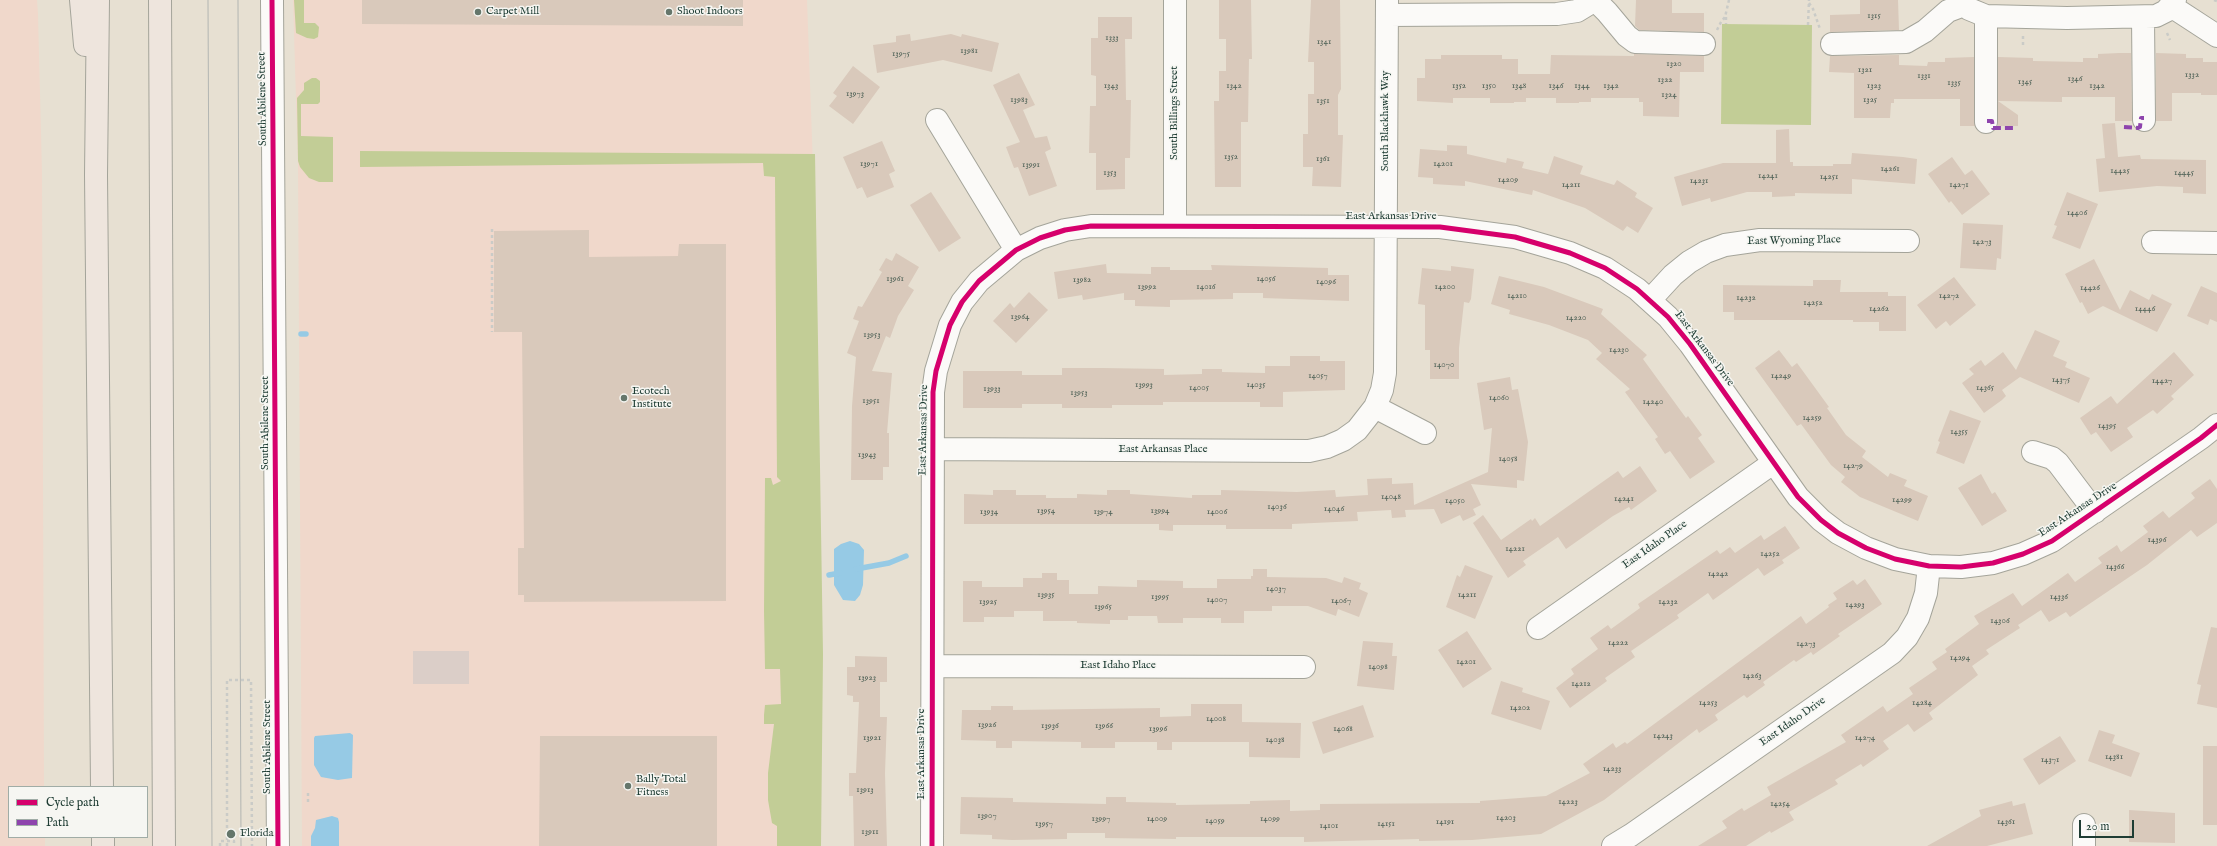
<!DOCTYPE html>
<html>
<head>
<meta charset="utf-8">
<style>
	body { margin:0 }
	#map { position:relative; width:2217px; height:846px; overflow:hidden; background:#e7e0d2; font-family:"IM FELL English",serif }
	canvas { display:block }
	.legend { position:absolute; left:8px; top:786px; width:140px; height:52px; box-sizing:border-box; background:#f6f6f2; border:1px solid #a0aca6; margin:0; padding:5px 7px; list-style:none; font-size:12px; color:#1f3d34 }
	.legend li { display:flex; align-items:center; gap:8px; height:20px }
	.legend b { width:20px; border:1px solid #a0aca6 }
	.scale { position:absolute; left:2079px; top:820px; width:55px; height:18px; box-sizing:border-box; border:2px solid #1f3d34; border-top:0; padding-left:5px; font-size:12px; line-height:14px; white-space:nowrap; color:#1f3d34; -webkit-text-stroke:3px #f6f6f2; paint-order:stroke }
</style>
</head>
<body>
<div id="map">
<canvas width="2217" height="846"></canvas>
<ul class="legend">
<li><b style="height:5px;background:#d6006c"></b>Cycle path</li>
<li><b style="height:5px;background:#8e44ad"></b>Path</li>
</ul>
<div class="scale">20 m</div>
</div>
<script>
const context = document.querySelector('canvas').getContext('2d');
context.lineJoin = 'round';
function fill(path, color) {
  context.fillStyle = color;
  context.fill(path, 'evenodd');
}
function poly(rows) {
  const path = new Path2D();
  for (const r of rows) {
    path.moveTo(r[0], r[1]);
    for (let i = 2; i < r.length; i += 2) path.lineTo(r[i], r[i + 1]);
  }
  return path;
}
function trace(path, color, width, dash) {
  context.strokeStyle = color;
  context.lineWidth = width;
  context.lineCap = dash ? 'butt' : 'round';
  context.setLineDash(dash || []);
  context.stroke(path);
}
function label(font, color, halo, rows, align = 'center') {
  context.font = font + ' "IM FELL English",serif';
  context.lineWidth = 3;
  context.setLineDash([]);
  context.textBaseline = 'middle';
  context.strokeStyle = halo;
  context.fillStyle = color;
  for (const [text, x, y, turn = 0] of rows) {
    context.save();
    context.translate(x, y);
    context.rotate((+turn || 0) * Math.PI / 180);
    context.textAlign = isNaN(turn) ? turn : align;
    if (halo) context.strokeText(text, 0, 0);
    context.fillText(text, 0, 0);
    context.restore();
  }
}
const built = poly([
	[0,0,37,0,38,14,42,173,44,787,9,787,9,837,45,837,45,846,0,846],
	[293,0,807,0,813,167,798,846,302,846,298,165]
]);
const industrial = poly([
	[413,651,469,651,469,684,413,684]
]);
const green = poly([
	[294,0,304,0,304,23,315,23,319,27,318,37,314,39,307,38,296,33],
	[1722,24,1812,25,1811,125,1721,124],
	[312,78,316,78,320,81,320,102,318,104,301,104,301,136,333,137,333,182,319,182,309,178,300,167,298,161,297,98,304,90,304,83],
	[360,151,815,154,823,654,821,846,777,846,777,826,772,823,768,800,768,773,774,724,764,724,764,715,765,705,781,704,780,669,765,669,764,611,765,478,771,478,773,485,781,481,777,477,775,177,764,176,763,163,360,167]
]);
const water = poly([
	[850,541,859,544,864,550,863,585,860,595,855,601,843,600,834,585,834,549,841,544],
	[350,733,353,735,352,778,338,780,321,777,314,765,314,738,315,736],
	[332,816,338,818,339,822,339,846,311,846,311,836,315,828,316,820]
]);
const stream = poly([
	[301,334,306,334],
	[856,569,889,563,906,556],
	[829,575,840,573]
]);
const building = poly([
	[362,0,743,0,743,26,362,24],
	[1219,0,1251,0,1252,59,1249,59,1248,122,1241,122,1241,187,1215,187,1214,101,1219,101,1219,71,1226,71,1226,39,1219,39],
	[1311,0,1340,0,1341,89,1338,95,1338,135,1343,135,1341,187,1312,186,1313,167,1303,167,1303,134,1308,134,1308,94,1314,94,1314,62,1308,62],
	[1636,0,1672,0,1672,13,1704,13,1704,32,1639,30,1635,26],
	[1860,0,1898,0,1899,30,1830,32,1830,15,1860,14],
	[1098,17,1132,17,1132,39,1125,39,1126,100,1131,100,1130,158,1125,158,1125,189,1096,190,1096,153,1089,153,1090,106,1096,106,1096,76,1091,75,1091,38,1098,38],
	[910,34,911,41,951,34,961,37,962,34,999,43,992,72,943,60,877,73,873,45,896,42,896,36],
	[2119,53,2131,53,2132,121,2115,121,2115,97,2062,97,2062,102,1998,101,1998,57,2033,58,2033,61,2083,62,2083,58,2098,58,2098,54],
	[2156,53,2186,54,2186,58,2203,58,2203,62,2217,62,2217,95,2201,95,2201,93,2172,93,2172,121,2156,121],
	[1634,54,1704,56,1704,72,1680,72,1679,117,1643,116,1643,102,1639,102,1639,98,1591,98,1591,102,1579,102,1579,103,1556,103,1556,98,1526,98,1526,102,1514,102,1514,103,1490,103,1490,98,1453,98,1453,103,1417,101,1417,78,1425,78,1425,59,1441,59,1441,55,1502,55,1502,59,1518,59,1518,74,1550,74,1551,55,1634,56],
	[1899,55,1899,65,1927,66,1928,62,1945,62,1945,58,1974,57,1975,126,1960,126,1960,99,1894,99,1894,103,1891,103,1890,118,1854,118,1854,73,1829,72,1830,56],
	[853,66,880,87,853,124,829,106,837,96,833,93],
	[1019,73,1035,105,1023,110,1035,138,1047,136,1051,149,1045,152,1057,186,1029,196,1018,167,1014,168,1006,147,1020,142,993,85],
	[1998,101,2018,115,2018,126,1998,126],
	[2115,123,2118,157,2140,155,2141,159,2206,160,2206,194,2183,193,2183,187,2157,186,2099,192,2096,159,2105,158,2102,124],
	[1789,129,1790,162,1793,162,1793,166,1833,166,1833,164,1851,164,1852,153,1903,157,1917,159,1915,184,1852,179,1852,194,1795,193,1795,196,1772,197,1772,192,1747,192,1711,202,1710,198,1682,206,1674,177,1723,163,1776,163,1776,130],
	[882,141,895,171,889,174,894,187,867,198,862,187,857,189,843,157],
	[1447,145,1467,146,1467,154,1506,163,1507,158,1524,162,1522,168,1548,174,1554,156,1583,166,1580,174,1614,185,1617,180,1637,193,1635,197,1653,208,1638,233,1627,226,1623,231,1585,208,1533,190,1532,195,1465,181,1465,186,1433,184,1433,178,1418,177,1420,149,1447,151],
	[1952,157,1965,175,1972,170,1990,194,1962,215,1951,201,1949,203,1928,174],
	[931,192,961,238,939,252,910,205],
	[2067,192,2098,204,2080,249,2052,238,2057,226,2054,225],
	[1963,223,2003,225,2001,259,1997,258,1996,270,1960,268],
	[589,230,589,257,678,256,679,244,726,244,726,601,524,602,524,595,518,595,518,548,524,548,522,332,494,332,494,231],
	[896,253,919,267,908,286,914,290,898,316,890,338,886,336,872,371,892,373,887,433,889,433,889,467,883,467,883,480,851,480,852,406,856,357,847,353,859,321,853,319,858,306,862,307,882,272,879,270,886,258,892,261],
	[2094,259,2120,310,2130,290,2149,300,2152,294,2172,304,2157,332,2103,306,2088,314,2082,302,2080,303,2065,274],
	[1106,264,1107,273,1151,274,1151,267,1170,267,1170,270,1212,270,1211,265,1328,268,1328,275,1349,275,1349,301,1263,298,1263,293,1233,293,1233,299,1170,300,1170,307,1135,306,1135,300,1124,300,1124,293,1083,300,1082,295,1058,299,1054,272],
	[1451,266,1474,269,1471,299,1469,303,1464,302,1459,348,1459,379,1430,379,1430,350,1425,350,1425,305,1418,304,1422,268,1451,271],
	[1499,276,1544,287,1603,309,1601,314,1647,355,1643,359,1686,418,1688,416,1702,435,1698,438,1715,462,1690,479,1670,451,1665,454,1655,439,1658,437,1625,392,1630,389,1596,359,1602,353,1588,340,1549,325,1509,314,1510,310,1491,304],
	[1954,277,1976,305,1950,326,1946,321,1936,329,1917,305],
	[1813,280,1841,280,1840,292,1888,292,1888,296,1906,296,1906,331,1879,331,1879,322,1853,322,1853,320,1734,320,1734,312,1723,312,1723,285,1813,286],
	[2201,286,2217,293,2217,322,2210,319,2208,325,2187,316],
	[1029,292,1048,310,1016,343,993,321,1010,303,1014,308],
	[2035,330,2060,341,2053,356,2067,362,2065,367,2090,378,2079,403,2020,377,2002,390,2006,396,2002,400,1984,413,1962,383,1974,374,1969,369,1981,360,1985,366,2003,352,2016,370],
	[1779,350,1792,367,1797,363,1829,407,1827,408,1846,435,1866,451,1862,457,1888,477,1890,473,1907,480,1904,486,1928,496,1918,521,1860,497,1841,482,1845,477,1831,465,1801,424,1797,426,1755,368],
	[2174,352,2194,375,2171,396,2174,399,2157,414,2153,410,2127,428,2133,437,2111,452,2096,432,2091,435,2080,418,2111,396,2117,404],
	[1290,356,1320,356,1320,361,1345,361,1345,390,1283,392,1283,407,1260,407,1260,402,1163,402,1163,405,1112,405,1112,408,1062,408,1062,404,1022,404,1022,408,963,408,963,371,1022,371,1022,375,1062,375,1062,368,1103,368,1164,369,1164,375,1202,374,1202,369,1222,369,1222,372,1265,373,1265,366,1290,366],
	[1510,377,1512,390,1518,389,1528,442,1524,481,1517,480,1517,488,1471,484,1481,505,1473,509,1476,515,1463,521,1460,515,1441,524,1434,509,1405,510,1406,517,1392,518,1391,510,1357,512,1358,521,1292,524,1292,529,1226,529,1226,525,1173,525,1173,531,1159,530,1159,524,964,524,964,494,993,495,993,490,1016,490,1016,495,1046,495,1046,498,1077,498,1077,494,1107,495,1107,490,1130,490,1130,494,1192,498,1192,495,1221,495,1221,490,1297,492,1335,490,1336,497,1368,495,1367,479,1392,478,1392,484,1413,483,1414,505,1488,472,1492,428,1484,430,1477,383],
	[1950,410,1981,421,1964,464,1936,453,1940,442,1938,441],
	[1640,466,1657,491,1631,510,1629,507,1613,516,1566,549,1558,537,1523,561,1526,565,1508,578,1473,523,1483,515,1501,540,1531,519,1532,521,1535,518,1540,526,1618,471,1623,478],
	[1981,474,1992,494,1995,492,2007,511,1982,526,1958,488],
	[2210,479,2217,489,2217,523,2197,537,2191,530,2147,565,2070,617,2066,612,2049,622,2041,610,2018,625,2020,628,1986,650,1989,654,1972,666,1978,675,1929,713,1933,719,1914,732,1908,724,1883,741,1889,749,1863,767,1861,764,1835,780,1838,784,1789,812,1794,820,1771,833,1770,831,1746,846,1698,846,1727,828,1722,821,1742,808,1744,811,1771,795,1767,787,1846,742,1841,735,1883,706,1887,712,1913,694,1909,688,1937,669,1932,662,1947,652,1945,649,1979,624,1974,616,2013,593,2022,606,2068,573,2075,582,2102,563,2098,558,2117,545,2121,552,2148,532,2143,526,2163,511,2169,518,2195,498,2191,493],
	[1785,526,1800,548,1782,560,1784,563,1764,576,1758,568,1713,600,1708,593,1677,615,1679,618,1631,651,1635,657,1605,678,1607,681,1570,708,1556,688,1574,674,1571,669,1598,649,1590,638,1608,625,1611,629,1640,608,1638,604,1717,550,1720,554,1730,547,1735,553,1761,535,1764,540],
	[1465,565,1493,576,1475,619,1446,607,1457,575,1460,577],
	[1253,569,1267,569,1267,577,1326,578,1342,583,1344,577,1361,583,1359,589,1368,593,1359,617,1338,609,1336,616,1308,606,1272,606,1272,611,1244,611,1244,623,1221,623,1221,618,1183,618,1183,623,1158,623,1157,616,1128,616,1128,620,1110,620,1110,624,1077,623,1077,621,1043,621,1043,611,1014,611,1014,617,984,617,984,622,963,622,963,581,982,581,982,587,1023,587,1023,578,1042,578,1042,573,1057,573,1057,580,1069,580,1069,594,1098,594,1098,586,1137,587,1137,580,1183,581,1183,588,1217,588,1217,579,1251,579,1251,576,1253,576],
	[1865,579,1882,604,1838,634,1840,636,1813,655,1811,652,1796,662,1794,660,1763,682,1765,685,1747,698,1744,695,1715,715,1718,720,1699,733,1697,729,1604,800,1541,834,1472,840,1419,841,1419,839,1304,842,1304,837,1176,837,1176,839,1105,838,1105,833,1067,833,1067,839,1012,840,992,839,992,835,960,834,961,797,1013,798,1013,802,1106,804,1106,797,1126,797,1126,802,1176,803,1176,805,1250,804,1250,801,1290,800,1290,811,1320,810,1320,804,1480,803,1480,801,1546,796,1590,773,1583,764,1613,743,1616,748,1625,742,1627,744,1801,616,1806,624,1829,607,1828,605,1837,599,1833,593,1853,580,1857,585],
	[2211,627,2217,628,2217,708,2197,704,2201,685,2197,684],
	[1467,631,1492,669,1463,688,1438,650],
	[1363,641,1393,643,1392,656,1397,656,1394,690,1357,686],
	[855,656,887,657,887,682,880,682,880,717,887,717,885,773,887,846,854,846,853,796,849,796,849,773,856,773,859,702,853,702,853,696,847,695,847,667,855,667],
	[1501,681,1523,688,1522,692,1550,701,1541,730,1491,714],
	[1191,704,1242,704,1242,722,1301,723,1300,758,1249,757,1249,742,1172,742,1172,750,1157,750,1157,742,1115,742,1115,748,1081,748,1081,742,1012,741,1012,748,996,748,996,741,961,740,962,710,991,710,991,706,1013,706,1013,710,1160,708,1160,717,1191,716],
	[1363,705,1374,737,1323,754,1312,722],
	[2099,730,2115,735,2112,743,2140,753,2131,777,2088,761],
	[540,736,717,736,717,846,539,846],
	[2060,736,2076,761,2039,785,2023,759],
	[2203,746,2217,746,2217,825,2203,825],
	[2012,801,2013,806,2025,803,2033,834,1987,846,1927,846,1981,816,1979,810],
	[2129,810,2175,813,2175,843,2129,842]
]);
const path = poly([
	[2214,0,2217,1],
	[1809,3,1813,9,1820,29],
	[1726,17,1726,24],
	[1808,25,1809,0],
	[1717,30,1721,22,1725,17,1729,0],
	[2167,33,2170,40],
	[2023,45,2023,36],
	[492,229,492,332],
	[308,793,308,805],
	[220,846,220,841,234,841,234,846],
	[227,846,227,680,251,680,252,846]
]);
const minor = poly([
	[272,0,278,846],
	[1595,0,1607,12,1627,36,1635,42,1704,44],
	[1960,0,1969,9,1986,16,2067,18,2156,16,2166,11,2175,0],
	[2171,6,2217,36],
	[1387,15,1557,14,1577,11,1595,0],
	[1986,16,1986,122],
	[2143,18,2144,120],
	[1832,44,1906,42,1925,31,1948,11,1964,5],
	[937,120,1016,250],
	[1175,226,1175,0],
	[2153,242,2217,243],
	[1650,300,1673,275,1689,262,1706,252,1725,245,1760,240,1908,241],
	[1375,407,1425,433],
	[933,449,1309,451,1327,447,1343,440,1357,430,1375,407,1382,390,1385,373,1387,0],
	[2033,452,2052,458,2058,463,2095,512],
	[1538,628,1773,463],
	[933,666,1304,667],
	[2084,825,2084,846],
	[932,846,933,392,936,371,950,325,962,302,979,281,1016,250,1040,238,1065,230,1091,226,1440,227,1515,237,1570,253,1605,268,1637,289,1668,317,1690,344,1798,497,1821,520,1838,533,1866,548,1895,559,1929,566,1961,567,1993,563,2023,554,2052,541,2201,438,2217,425],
	[1613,846,1631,835,1892,653,1907,637,1918,618,1926,593,1929,566]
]);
const highway = poly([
	[81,0,85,45],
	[98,0,96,175,102,787],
	[160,0,164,846],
	[103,837,103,846]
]);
const tram = poly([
	[208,0,212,846],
	[238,0,241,846]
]);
const quiet = poly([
	[1987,121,1992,121,1993,128,2013,128],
	[2124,127,2138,128,2140,127,2141,118,2144,118]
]);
const cycleway = poly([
	[272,0,278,846],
	[932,846,933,392,936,371,950,325,962,302,979,281,1016,250,1040,238,1065,230,1091,226,1440,227,1515,237,1570,253,1605,268,1637,289,1668,317,1690,344,1798,497,1821,520,1838,533,1866,548,1895,559,1929,566,1961,567,1993,563,2023,554,2052,541,2201,438,2217,425]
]);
const markers = [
	[478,12,4,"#65766b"],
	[669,12,4,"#65766b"],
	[624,398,4,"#65766b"],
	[628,786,4,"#65766b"],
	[231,834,5,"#65766b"]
];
const numberNames = [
	["1315",1874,16],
	["1333",1112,38],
	["1341",1324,42],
	["13981",969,51],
	["13975",901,54],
	["1320",1674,64],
	["1321",1865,70],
	["1332",2192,75],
	["1331",1924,76],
	["1346",2075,79],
	["1322",1665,80],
	["1345",2025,82],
	["1335",1954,83],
	["1343",1111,86],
	["1342",1234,86],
	["1352",1459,86],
	["1350",1489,86],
	["1348",1519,86],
	["1346",1556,86],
	["1344",1582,86],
	["1342",1611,86],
	["1323",1874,86],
	["1342",2097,86],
	["13973",855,94],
	["1324",1669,95],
	["13983",1019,100],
	["1325",1870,100],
	["1351",1323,101],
	["1352",1231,157],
	["1361",1323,159],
	["13971",869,164],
	["14201",1443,164],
	["13991",1031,165],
	["14261",1890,169],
	["14425",2120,171],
	["1353",1110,173],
	["14445",2184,173],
	["14241",1768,176],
	["14251",1829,177],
	["14209",1508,180],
	["14231",1699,181],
	["14211",1571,185],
	["14271",1959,185],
	["14406",2077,213],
	["14273",1982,242],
	["13961",895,279],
	["14056",1266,279],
	["13982",1082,280],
	["14096",1326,282],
	["13992",1147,287],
	["14016",1206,287],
	["14200",1445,287],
	["14426",2090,288],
	["14210",1517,296],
	["14272",1949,296],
	["14232",1746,298],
	["14252",1813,303],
	["14262",1879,309],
	["14446",2145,309],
	["13964",1020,317],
	["14220",1576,318],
	["13953",872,335],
	["14230",1619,350],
	["14070",1444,365],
	["14057",1318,376],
	["14249",1781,376],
	["14375",2061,380],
	["14427",2162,381],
	["13993",1144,385],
	["14035",1256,385],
	["14005",1199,388],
	["14365",1985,388],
	["13933",992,389],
	["13953",1079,393],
	["14060",1499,398],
	["13951",871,401],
	["14240",1653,402],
	["14259",1812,418],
	["14395",2107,426],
	["14355",1959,432],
	["13943",867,455],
	["14058",1508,459],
	["14279",1853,466],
	["14048",1391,497],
	["14241",1624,499],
	["14299",1902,500],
	["14050",1455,501],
	["14036",1277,507],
	["14046",1334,509],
	["13954",1046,511],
	["13994",1160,511],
	["13934",989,512],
	["13974",1103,512],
	["14006",1217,512],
	["14396",2157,540],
	["14221",1515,549],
	["14252",1770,554],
	["14366",2115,567],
	["14242",1718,574],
	["14037",1276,589],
	["13935",1046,595],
	["14211",1467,595],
	["13995",1160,597],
	["14336",2059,597],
	["14007",1217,600],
	["14067",1341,601],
	["13925",988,602],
	["14232",1668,602],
	["14293",1855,605],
	["13965",1103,607],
	["14306",2000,621],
	["14222",1618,643],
	["14273",1806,644],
	["14294",1960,658],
	["14201",1466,662],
	["14098",1378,667],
	["14263",1752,676],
	["13923",867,678],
	["14212",1581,684],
	["14253",1708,703],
	["14284",1922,703],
	["14202",1520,708],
	["14008",1216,719],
	["13926",987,725],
	["13936",1050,726],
	["13966",1104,726],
	["13996",1158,729],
	["14068",1343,729],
	["14243",1663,736],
	["13921",872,738],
	["14274",1865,738],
	["14038",1275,740],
	["14381",2114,757],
	["14371",2050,760],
	["14233",1612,769],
	["13913",865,790],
	["14223",1568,802],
	["14254",1780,804],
	["13907",987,816],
	["14203",1506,818],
	["13997",1101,819],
	["14009",1157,819],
	["14099",1270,819],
	["14059",1215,821],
	["14191",1445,822],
	["14361",2006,822],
	["13957",1044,824],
	["14151",1386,824],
	["14101",1329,826],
	["13911",870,832]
];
const poiNames = [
	["Carpet Mill",486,12],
	["Shoot Indoors",677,12],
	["Ecotech",632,392],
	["Institute",632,405],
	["Bally Total",636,780],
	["Fitness",636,793],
	["Florida",240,834]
];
const streetNames = [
	["South Abilene Street",263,99,-91],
	["South Billings Street",1175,113,-90],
	["South Blackhawk Way",1386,121,-90],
	["East Arkansas Drive",1391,217],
	["East Wyoming Place",1794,241,-1],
	["East Arkansas Drive",1704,349,53],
	["South Abilene Street",266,423,-90],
	["East Arkansas Drive",924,430,-89],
	["East Arkansas Place",1163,450],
	["East Arkansas Drive",2078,510,-33],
	["East Idaho Place",1655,545,-35],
	["East Idaho Place",1118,666],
	["East Idaho Drive",1793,722,-35],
	["South Abilene Street",268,747,-90],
	["East Arkansas Drive",922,754,-90]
];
fill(built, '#f0d8cb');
fill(industrial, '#dbcec8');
fill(green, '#c2cd96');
fill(water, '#96cae5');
trace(stream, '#96cae5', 5.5);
fill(building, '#d9c9bb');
trace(minor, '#a4a49a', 24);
trace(highway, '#a4a49a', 24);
trace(path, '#cacbc7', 2.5, [3, 3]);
trace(minor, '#fbfaf8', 22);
trace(highway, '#eee5dd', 22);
trace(tram, '#b2b5b2', 1);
trace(quiet, '#8e44ad', 4, [8, 4]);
trace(cycleway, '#d6006c', 5);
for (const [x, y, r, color] of markers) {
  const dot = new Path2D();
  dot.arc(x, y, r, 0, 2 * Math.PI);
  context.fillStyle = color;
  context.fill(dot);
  trace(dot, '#f6f6f2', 1.5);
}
label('9px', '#4e6156', null, numberNames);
label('11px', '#1f3d34', '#f6f6f2', poiNames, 'left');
label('11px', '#1f3d34', '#f6f6f2', streetNames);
</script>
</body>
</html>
